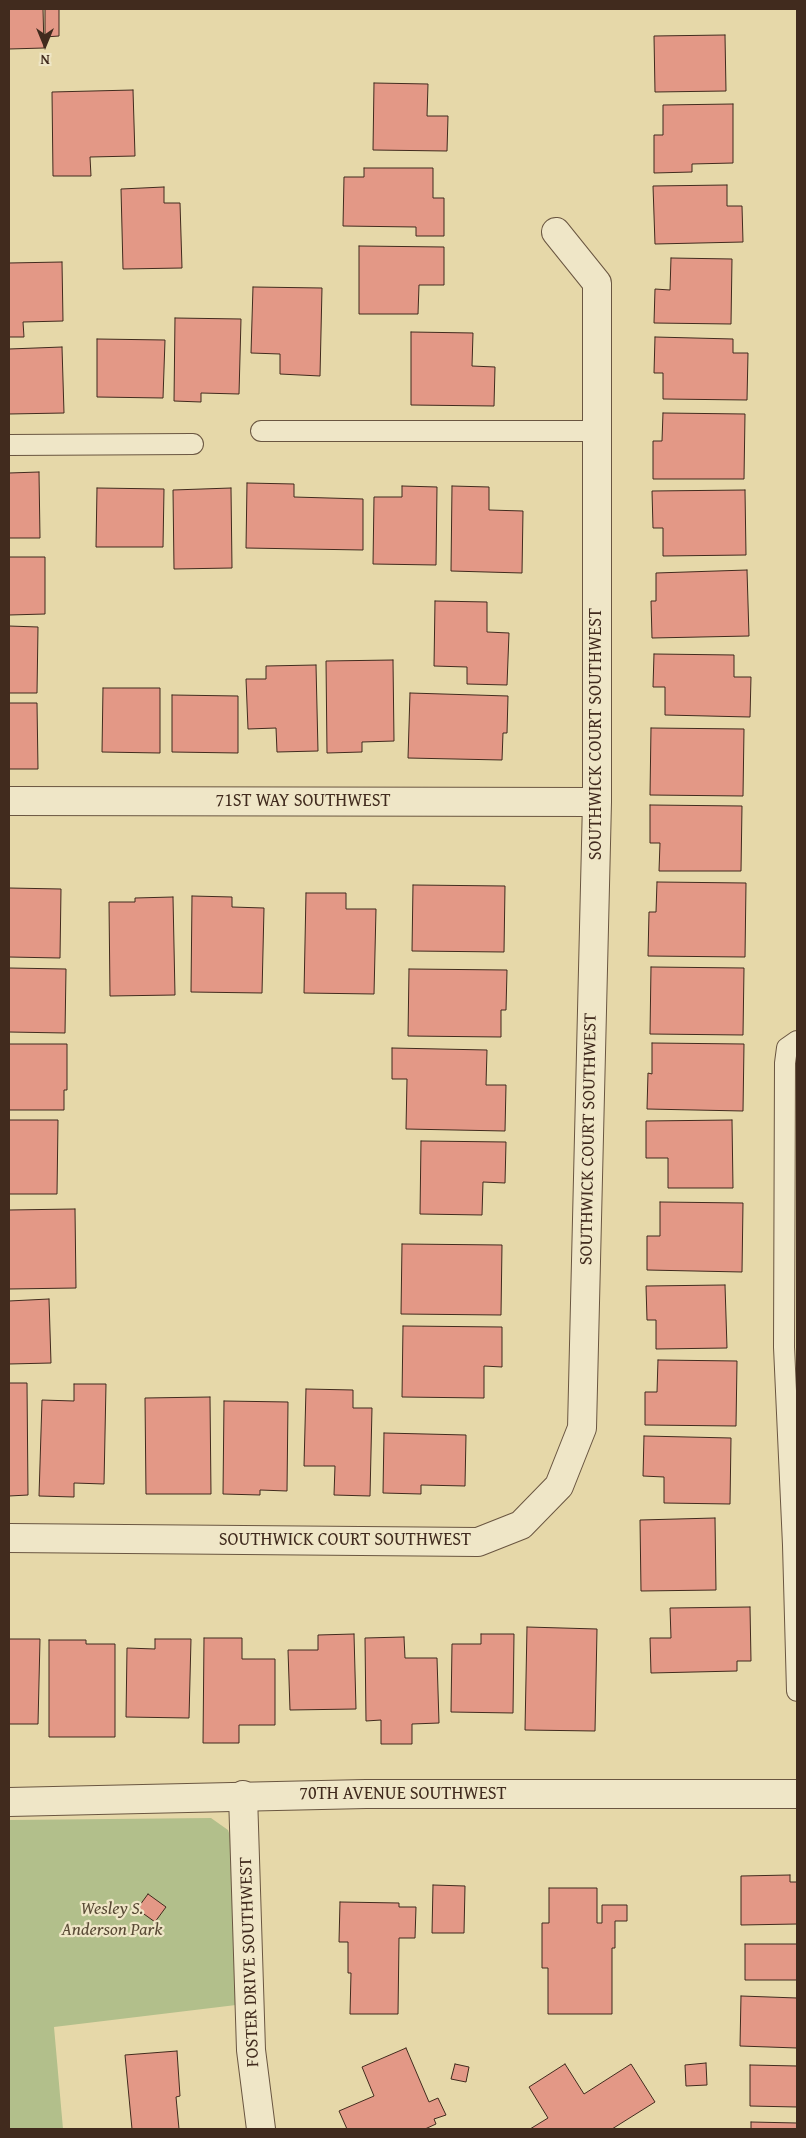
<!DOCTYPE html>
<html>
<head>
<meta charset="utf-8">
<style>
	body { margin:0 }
	#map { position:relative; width:806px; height:2138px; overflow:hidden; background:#e6d8a9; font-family:"Gentium Book Plus",serif }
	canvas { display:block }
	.frame { position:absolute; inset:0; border:10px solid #412b1e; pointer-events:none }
	.north { position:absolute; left:20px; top:20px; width:50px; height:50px; -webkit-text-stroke:4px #efe6c7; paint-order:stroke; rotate:180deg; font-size:14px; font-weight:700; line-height:20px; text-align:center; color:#412b1e }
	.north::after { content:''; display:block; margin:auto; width:18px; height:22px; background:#412b1e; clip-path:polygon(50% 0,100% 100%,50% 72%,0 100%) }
</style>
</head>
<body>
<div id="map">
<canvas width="806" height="2138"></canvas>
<div class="frame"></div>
<div class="north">N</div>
</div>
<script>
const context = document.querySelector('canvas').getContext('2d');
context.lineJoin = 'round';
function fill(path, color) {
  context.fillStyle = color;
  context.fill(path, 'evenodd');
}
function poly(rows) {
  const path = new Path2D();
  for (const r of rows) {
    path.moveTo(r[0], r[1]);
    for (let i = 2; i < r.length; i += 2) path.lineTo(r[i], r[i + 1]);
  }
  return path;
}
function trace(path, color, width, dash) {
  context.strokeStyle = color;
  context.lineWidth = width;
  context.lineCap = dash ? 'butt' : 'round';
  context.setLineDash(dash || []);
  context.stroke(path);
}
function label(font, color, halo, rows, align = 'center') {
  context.font = font + ' "Gentium Book Plus",serif';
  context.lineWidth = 4.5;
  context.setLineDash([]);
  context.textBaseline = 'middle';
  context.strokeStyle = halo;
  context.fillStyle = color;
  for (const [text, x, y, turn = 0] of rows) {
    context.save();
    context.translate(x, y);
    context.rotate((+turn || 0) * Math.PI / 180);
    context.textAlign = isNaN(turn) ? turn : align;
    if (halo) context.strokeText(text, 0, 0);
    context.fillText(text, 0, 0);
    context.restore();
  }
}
const green = poly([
	[211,1818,228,1830,236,1854,236,2005,54,2027,63,2129,9,2129,9,1820]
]);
const building = poly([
	[9,9,43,9,44,48,9,49,9,9],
	[45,9,59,9,59,36,45,37,45,9],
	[725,35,726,91,655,92,654,36,725,35],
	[374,83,428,84,427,116,448,116,447,151,373,150,374,83],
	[133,90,135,156,90,157,91,176,53,176,52,92,133,90],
	[733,104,733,163,692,164,692,172,654,173,654,135,663,135,663,105,733,104],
	[364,168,433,168,433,198,444,198,444,236,416,236,416,227,343,226,344,177,364,177,364,168],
	[727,185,727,206,742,206,743,242,655,244,653,186,727,185],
	[164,187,164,203,180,203,182,268,123,269,121,189,164,187],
	[359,246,444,247,444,285,419,285,418,314,359,314,359,246],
	[671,258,732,259,731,324,654,323,655,289,670,290,671,258],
	[62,262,63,321,23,322,24,337,9,337,9,263,62,262],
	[253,287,322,288,320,376,280,374,280,354,251,353,253,287],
	[175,318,241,319,239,394,201,393,201,402,174,401,175,318],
	[411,332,473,333,472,366,495,367,494,406,411,405,411,332],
	[655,337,733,339,733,353,748,353,747,400,663,399,663,373,654,373,655,337],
	[97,339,165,340,163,398,97,397,97,339],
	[62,347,64,413,9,414,9,349,62,347],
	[663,413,745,414,744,479,653,479,653,441,662,441,663,413],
	[39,472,40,538,9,538,9,473,39,472],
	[247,483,294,484,294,497,363,499,363,550,246,548,247,483],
	[402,486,437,487,436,565,373,564,374,497,402,497,402,486],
	[452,486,489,487,489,510,523,511,522,573,451,571,452,486],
	[97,488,164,489,163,547,96,547,97,488],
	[231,488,232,568,174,569,173,490,231,488],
	[745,490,746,555,663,556,663,528,653,528,652,491,745,490],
	[9,557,45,557,45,614,9,615,9,557],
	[747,570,749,636,652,638,651,601,656,601,656,573,747,570],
	[435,601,487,602,487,632,509,633,507,685,467,684,467,667,434,666,435,601],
	[9,626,38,627,37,693,9,693,9,626],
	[654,654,734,655,734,677,751,677,750,717,665,715,665,687,653,687,654,654],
	[393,660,394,741,362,742,362,752,327,753,326,661,393,660],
	[316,665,318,751,277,752,276,728,248,729,246,679,266,679,266,666,316,665],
	[103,688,160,688,160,753,102,752,103,688],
	[410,693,508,696,507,733,503,733,502,760,408,758,410,693],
	[172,695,238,696,238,753,172,752,172,695],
	[9,703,37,703,38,769,9,769,9,703],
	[651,728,744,729,743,796,650,795,651,728],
	[650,805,742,806,741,871,659,871,660,843,650,843,650,805],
	[657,882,746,883,745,957,648,956,649,912,656,912,657,882],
	[413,885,505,886,504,952,412,951,413,885],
	[9,888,61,889,60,958,9,957,9,888],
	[306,893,346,893,346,909,376,909,374,994,304,993,306,893],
	[192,896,232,897,232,907,264,908,262,993,191,992,192,896],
	[173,897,175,995,110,996,109,902,135,902,135,898,173,897],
	[651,967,744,968,743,1035,650,1034,651,967],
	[9,968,66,969,65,1033,9,1032,9,968],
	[409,969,507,970,506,1010,501,1010,501,1037,408,1036,409,969],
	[652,1043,744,1044,743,1111,647,1109,648,1073,652,1074,652,1043],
	[9,1044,67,1044,67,1090,64,1090,64,1110,9,1110,9,1044],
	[392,1048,487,1050,486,1085,506,1085,505,1131,406,1129,407,1079,392,1079,392,1048],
	[9,1120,58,1120,57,1194,9,1194,9,1120],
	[732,1120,733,1188,668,1188,668,1158,646,1158,646,1121,732,1120],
	[421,1141,506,1142,505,1183,483,1182,482,1215,420,1214,421,1141],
	[660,1202,743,1203,742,1272,647,1270,647,1236,660,1236,660,1202],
	[75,1209,76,1288,9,1289,9,1210,75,1209],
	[402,1244,502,1245,501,1315,401,1314,402,1244],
	[725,1285,727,1348,656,1349,656,1320,647,1320,646,1286,725,1285],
	[49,1299,51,1363,9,1364,9,1301,49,1299],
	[403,1326,502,1327,502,1367,484,1366,484,1398,402,1397,403,1326],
	[658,1360,737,1361,736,1426,645,1425,645,1392,657,1392,658,1360],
	[9,1383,27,1383,28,1495,9,1496,9,1383],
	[74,1384,106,1384,104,1484,74,1483,74,1497,39,1496,42,1400,74,1401,74,1384],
	[306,1389,353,1390,353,1408,372,1408,370,1496,334,1495,335,1466,304,1466,306,1389],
	[210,1397,211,1494,146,1494,145,1398,210,1397],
	[224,1401,288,1402,287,1491,260,1490,260,1495,223,1494,224,1401],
	[384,1433,466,1435,465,1486,421,1485,421,1494,383,1493,384,1433],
	[644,1436,731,1438,730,1504,664,1503,664,1477,643,1476,644,1436],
	[715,1518,716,1590,641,1591,640,1520,715,1518],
	[750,1607,751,1661,737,1661,737,1671,651,1673,650,1638,671,1638,670,1608,750,1607],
	[527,1627,597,1629,595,1731,525,1730,527,1627],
	[354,1634,356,1709,290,1710,288,1650,318,1650,318,1635,354,1634],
	[481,1634,514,1634,513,1713,451,1712,452,1644,481,1644,481,1634],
	[404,1637,405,1658,437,1658,439,1723,412,1724,412,1744,381,1744,381,1720,366,1721,365,1638,404,1637],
	[204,1638,242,1638,242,1659,275,1659,275,1725,239,1725,239,1743,203,1743,204,1638],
	[9,1639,40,1639,38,1724,9,1724,9,1639],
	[155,1639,191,1639,189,1718,126,1717,127,1648,155,1649,155,1639],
	[49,1640,86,1640,86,1644,115,1644,115,1737,49,1737,49,1640],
	[790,1875,790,1882,797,1882,797,1924,741,1925,741,1876,790,1875],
	[433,1885,465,1886,464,1933,432,1933,433,1885],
	[549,1888,597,1888,597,1923,602,1923,602,1905,627,1905,627,1921,615,1921,615,1948,612,1948,612,2014,548,2014,548,1968,542,1968,542,1923,549,1923,549,1888],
	[148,1894,166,1907,155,1922,137,1909,148,1894],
	[340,1902,399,1903,399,1907,416,1907,415,1938,399,1938,398,2014,350,2014,351,1973,348,1973,348,1942,339,1942,340,1902],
	[745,1944,797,1944,797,1980,745,1980,745,1944],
	[741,1996,797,1998,797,2048,740,2046,741,1996],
	[406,2048,429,2102,438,2098,446,2115,434,2119,436,2124,425,2129,347,2129,339,2111,374,2096,362,2067,406,2048],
	[177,2051,180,2096,176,2097,179,2129,132,2129,125,2055,177,2051],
	[706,2063,707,2085,686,2086,685,2065,706,2063],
	[455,2064,469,2067,466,2082,451,2079,455,2064],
	[565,2064,584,2094,631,2064,655,2102,612,2129,530,2129,548,2118,529,2087,565,2064],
	[750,2065,797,2066,797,2107,750,2106,750,2065],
	[751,2122,797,2123,797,2129,751,2129,751,2122]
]);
const service = poly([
	[261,431,597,431],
	[9,445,193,444],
	[797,1041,787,1048,785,1063,784,1347,793,1545,797,1691]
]);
const minor = poly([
	[9,801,597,802],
	[9,1538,478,1542,521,1525,559,1486,582,1428,597,802,597,283,556,232],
	[243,1795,251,2050,261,2129]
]);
const tertiary = poly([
	[9,1802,366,1794,797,1794]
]);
const streetNames = [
	["SOUTHWICK COURT SOUTHWEST",596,734,-90],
	["71ST WAY SOUTHWEST",303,801],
	["SOUTHWICK COURT SOUTHWEST",589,1139,-89],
	["SOUTHWICK COURT SOUTHWEST",345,1540],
	["70TH AVENUE SOUTHWEST",403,1794],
	["FOSTER DRIVE SOUTHWEST",250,1962,-92]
];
const parkNames = [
	["Wesley S.",112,1909],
	["Anderson Park",112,1930]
];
fill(green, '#b2bf8b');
fill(building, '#e39886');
trace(building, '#412b1e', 1);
trace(service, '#6a5641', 22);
trace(minor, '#6a5641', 30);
trace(tertiary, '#6a5641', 30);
trace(service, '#efe6c7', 20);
trace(minor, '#efe6c7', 28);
trace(tertiary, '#efe6c7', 28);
label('18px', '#412b1e', '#efe6c7', streetNames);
label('italic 18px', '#584934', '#efe6c7', parkNames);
</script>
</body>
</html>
